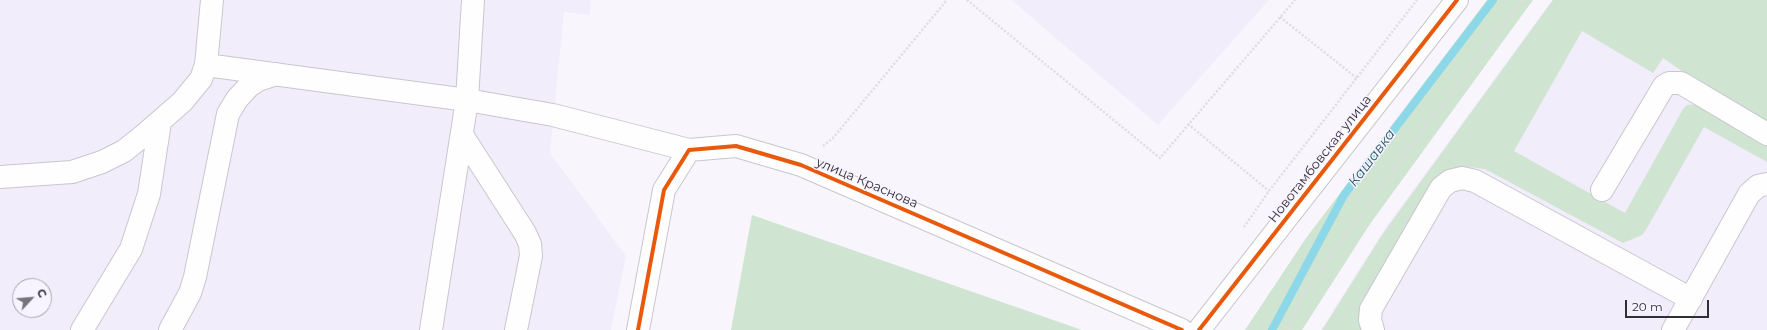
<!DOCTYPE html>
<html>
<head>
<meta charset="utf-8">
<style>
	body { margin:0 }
	#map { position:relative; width:1767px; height:330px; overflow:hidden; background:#f8f6fc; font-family:Montserrat,sans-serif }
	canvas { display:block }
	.north { position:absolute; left:12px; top:278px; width:40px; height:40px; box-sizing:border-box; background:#f7f3ff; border:1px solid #a8a4af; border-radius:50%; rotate:64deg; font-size:11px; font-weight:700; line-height:16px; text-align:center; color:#312e38 }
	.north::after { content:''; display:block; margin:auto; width:14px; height:18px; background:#77747d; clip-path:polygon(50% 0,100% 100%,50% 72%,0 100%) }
	.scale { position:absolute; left:1625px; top:300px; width:84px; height:18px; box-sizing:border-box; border:2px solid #312e38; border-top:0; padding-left:5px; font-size:12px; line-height:14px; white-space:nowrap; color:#312e38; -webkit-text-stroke:3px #f7f3ff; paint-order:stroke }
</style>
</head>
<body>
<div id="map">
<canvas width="1767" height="330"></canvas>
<div class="north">С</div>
<div class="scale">20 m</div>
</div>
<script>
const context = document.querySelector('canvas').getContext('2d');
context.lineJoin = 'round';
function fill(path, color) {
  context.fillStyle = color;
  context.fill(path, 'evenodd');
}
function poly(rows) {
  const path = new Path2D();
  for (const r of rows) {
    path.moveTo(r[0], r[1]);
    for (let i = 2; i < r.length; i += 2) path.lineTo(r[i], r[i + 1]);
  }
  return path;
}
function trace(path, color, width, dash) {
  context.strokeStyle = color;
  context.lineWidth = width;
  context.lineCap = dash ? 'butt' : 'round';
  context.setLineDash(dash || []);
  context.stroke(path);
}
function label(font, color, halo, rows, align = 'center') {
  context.font = font + ' Montserrat,sans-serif';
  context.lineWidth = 3;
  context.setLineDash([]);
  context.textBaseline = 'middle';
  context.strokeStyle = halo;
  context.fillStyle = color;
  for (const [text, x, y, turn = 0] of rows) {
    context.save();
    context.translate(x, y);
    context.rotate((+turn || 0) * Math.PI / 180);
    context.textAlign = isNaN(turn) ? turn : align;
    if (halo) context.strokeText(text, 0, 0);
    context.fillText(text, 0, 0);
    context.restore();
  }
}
const built = poly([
	[0,0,591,0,590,15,564,12,550,153,626,256,611,330,0,330],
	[20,286,44,286,44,310,20,310],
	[1011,0,1269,0,1158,125],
	[1552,0,1767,0,1767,330,1321,330,1383,231]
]);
const green = poly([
	[1487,0,1533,0,1370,224,1302,330,1245,330,1306,238],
	[1553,0,1767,0,1767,123,1731,105,1663,58,1653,73,1582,31,1514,151,1625,213,1683,109,1687,105,1698,104,1763,142,1767,146,1767,162,1704,127,1647,228,1642,235,1623,243,1485,169,1468,167,1455,170,1360,321,1361,330,1322,330,1384,232],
	[752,215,1082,330,731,330]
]);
const stream = poly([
	[1272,330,1344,195,1493,0]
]);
const path = poly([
	[967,0,1160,158,1295,0],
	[1280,17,1358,79],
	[1188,124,1269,191],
	[823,146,833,138,947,0],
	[1244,227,1269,191,1417,0],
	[1289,330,1300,297,1413,142,1522,0]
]);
const minor = poly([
	[206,65,467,100,553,115,689,150],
	[462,135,525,233,530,244,531,256,516,330],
	[0,177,72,172,102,162,124,151,144,135,182,102,201,79,206,65,212,0],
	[1602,190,1664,86,1669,83,1681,83,1767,134],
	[82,330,131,249,149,194,160,122],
	[170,330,190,293,195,277,228,114,237,99,249,86,258,80,276,74],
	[431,330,467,100,473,0],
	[638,330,664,190,689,150,736,146,801,165,1182,330],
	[1199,330,1457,0],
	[1373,330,1370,320,1371,309,1441,188,1450,181,1462,178,1475,181,1691,299],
	[1673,330,1749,194,1758,186,1767,184]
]);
const cycleway = poly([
	[638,330,664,190,689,150,736,146,801,165,1182,330],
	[1199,330,1457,0]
]);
const streetNames = [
	["Новотамбовская улица",1320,159,-52],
	["улица Краснова",867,183,23]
];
const waterNames = [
	["Кашавка",1372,158,-53]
];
fill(built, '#f2edfb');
fill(green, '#cfe4d1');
trace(stream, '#8dd8e8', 8);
trace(minor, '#c9c6ce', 24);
trace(path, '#dedee0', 2.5, [2, 2]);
trace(minor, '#fefeff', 22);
trace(cycleway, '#e8590c', 4);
label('13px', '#312e38', '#f7f3ff', streetNames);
label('italic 14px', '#2a5962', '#f7f3ff', waterNames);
</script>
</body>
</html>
